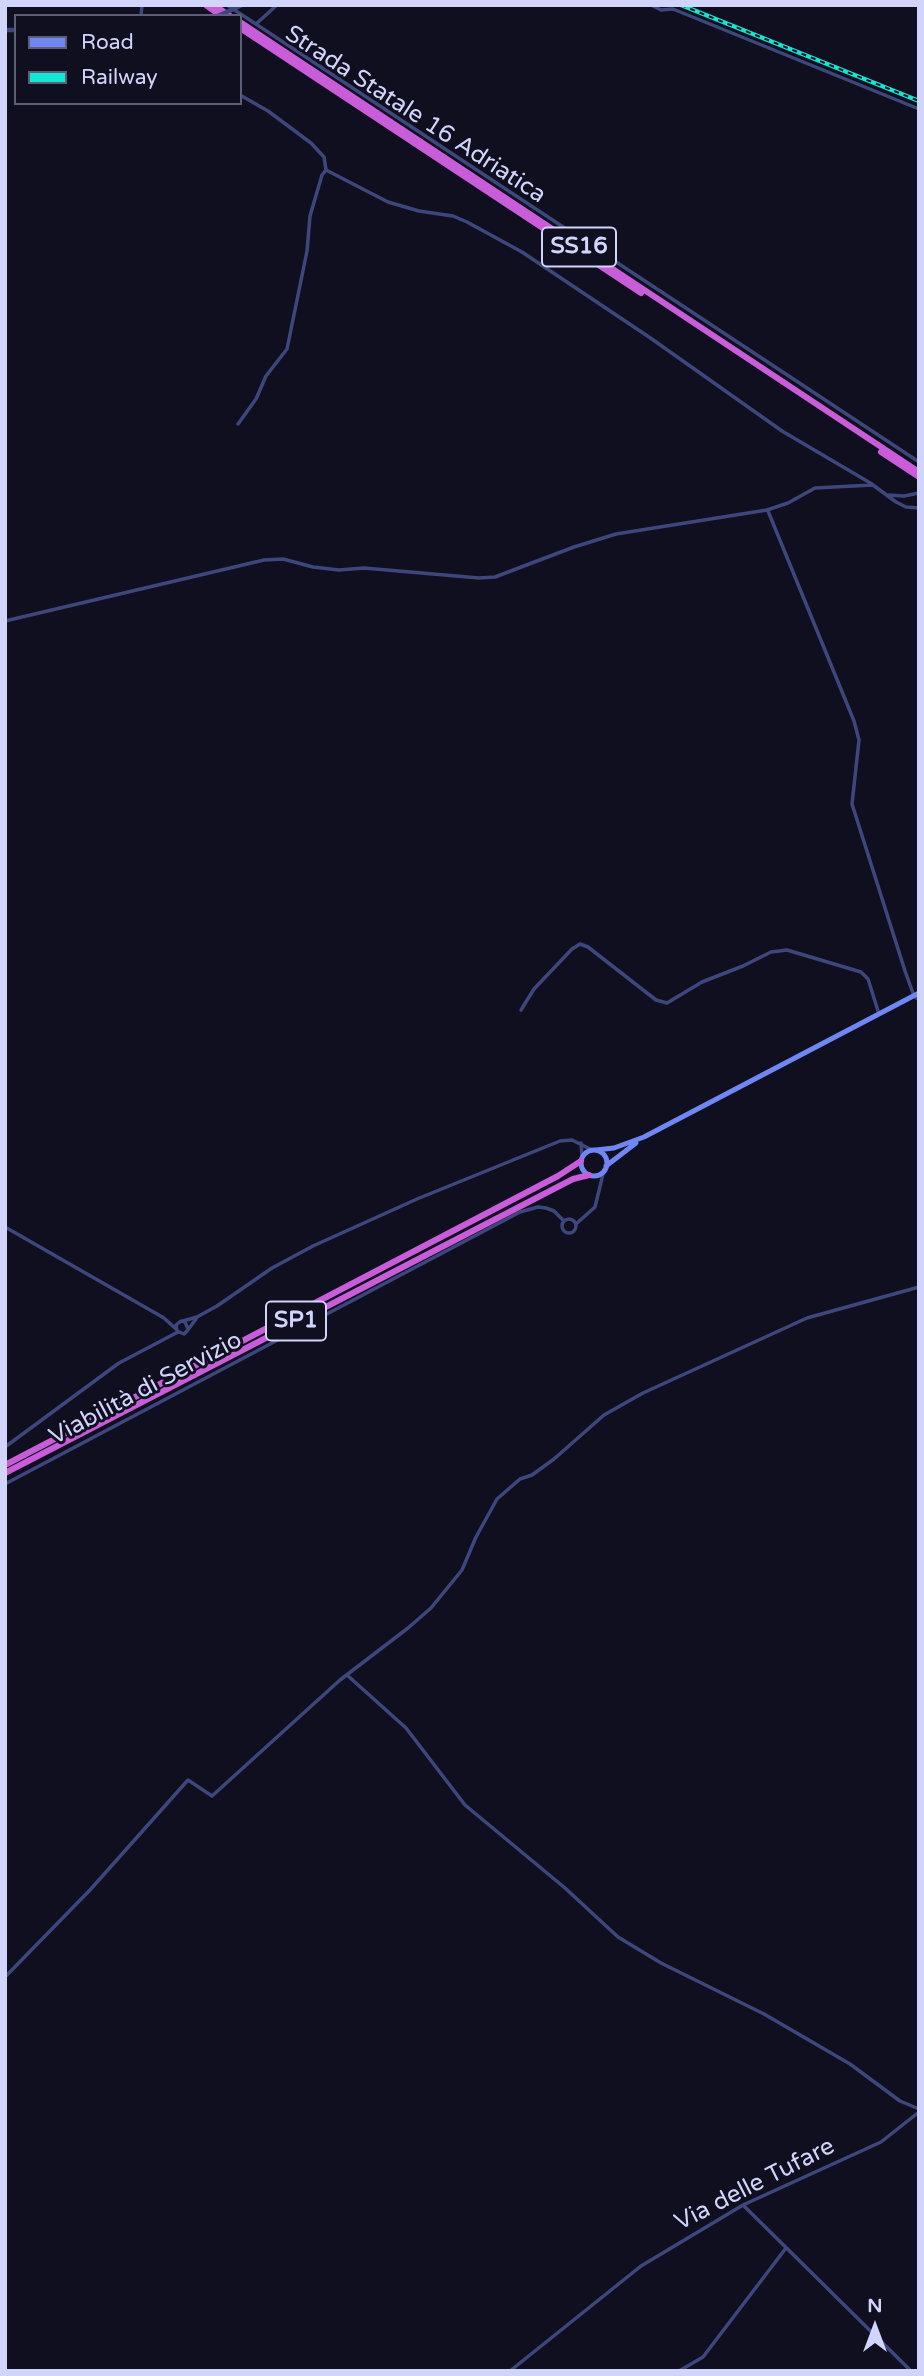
<!DOCTYPE html>
<html>
<head>
<meta charset="utf-8">
<style>
	body { margin:0 }
	#map { position:relative; width:924px; height:2376px; overflow:hidden; background:#0f0f20; font-family:"Varela Round",sans-serif }
	canvas { display:block }
	.frame { position:absolute; inset:0; border:7px solid #d1d5fb; pointer-events:none }
	.legend { position:absolute; left:14px; top:14px; width:228px; height:91px; box-sizing:border-box; background:#0f0f20; border:2px solid #5d5e78; margin:0; padding:9px 12px; list-style:none; font-size:21px; color:#d1d5fb }
	.legend li { display:flex; align-items:center; gap:14px; height:35px }
	.legend b { width:35px; border:2px solid #5d5e78 }
	.north { position:absolute; left:840px; top:2292px; width:70px; height:70px; -webkit-text-stroke:5px #0f0f20; paint-order:stroke; rotate:0deg; font-size:19px; font-weight:700; line-height:28px; text-align:center; color:#d1d5fb }
	.north::after { content:''; display:block; margin:auto; width:24px; height:32px; background:#d1d5fb; clip-path:polygon(50% 0,100% 100%,50% 72%,0 100%) }
</style>
</head>
<body>
<div id="map">
<canvas width="924" height="2376"></canvas>
<div class="frame"></div>
<ul class="legend">
<li><b style="height:9px;background:#7087f3"></b>Road</li>
<li><b style="height:9px;background:#13e6d1"></b>Railway</li>
</ul>
<div class="north">N</div>
</div>
<script>
const context = document.querySelector('canvas').getContext('2d');
context.lineJoin = 'round';
function poly(rows) {
  const path = new Path2D();
  for (const r of rows) {
    if (r.length === 3) {
      path.moveTo(r[0] + r[2], r[1]);
      path.arc(r[0], r[1], r[2], 0, 2 * Math.PI);
      continue;
    }
    path.moveTo(r[0], r[1]);
    for (let i = 2; i < r.length; i += 2) path.lineTo(r[i], r[i + 1]);
  }
  return path;
}
function trace(path, color, width, dash) {
  context.strokeStyle = color;
  context.lineWidth = width;
  context.lineCap = dash ? 'butt' : 'round';
  context.setLineDash(dash || []);
  context.stroke(path);
}
function label(font, color, halo, rows, align = 'center') {
  context.font = font + ' "Varela Round",sans-serif';
  context.lineWidth = 6;
  context.setLineDash([]);
  context.textBaseline = 'middle';
  context.strokeStyle = halo;
  context.fillStyle = color;
  for (const [text, x, y, turn = 0] of rows) {
    context.save();
    context.translate(x, y);
    context.rotate((+turn || 0) * Math.PI / 180);
    context.textAlign = isNaN(turn) ? turn : align;
    if (halo) context.strokeText(text, 0, 0);
    context.fillText(text, 0, 0);
    context.restore();
  }
}
const minor = poly([
	[227,5,919,462],
	[651,5,661,10,673,9,919,109],
	[141,16,142,5],
	[256,24,277,5],
	[240,95,268,111,311,143,324,157,326,170,388,202,419,211,453,216,467,222,522,252,649,337,782,431,872,484],
	[238,424,256,399,266,376,287,349,307,251,310,216,322,175,326,170],
	[888,495,904,496,919,493],
	[768,511,854,721,859,740,852,804,905,971,914,996,919,1000],
	[5,621,264,560,283,559,313,567,339,570,364,568,479,578,495,577,574,547,616,534,767,510,788,503,815,488,873,485,896,502,906,507,919,508],
	[521,1010,534,989,572,949,580,944,588,947,656,1000,667,1003,702,982,743,966,771,952,787,950,861,972,868,979,879,1014],
	[581,1143,582,1157],
	[569,1226,7],
	[576,1224,595,1207,604,1170],
	[5,1227,164,1318,176,1329],
	[183,1321,197,1317,217,1306,272,1268,313,1246,417,1199,560,1141,572,1140,592,1150],
	[188,1329,185,1322,181,1321,176,1325,177,1331,184,1334,187,1331,196,1319],
	[5,1447,119,1363,178,1332],
	[5,1484,520,1212,538,1207,546,1208,554,1211,564,1221],
	[347,1675,406,1728,465,1805,565,1888,618,1937,661,1963,764,2014,850,2064,900,2101,919,2109],
	[5,1977,90,1890,188,1780,212,1796,340,1680,408,1628,431,1608,462,1570,476,1537,497,1499,520,1479,532,1475,554,1459,604,1415,643,1393,807,1318,919,1287],
	[743,2205,911,2371],
	[510,2371,641,2266,743,2205,881,2142,919,2112],
	[679,2371,703,2357,786,2248]
]);
const tertiary = poly([
	[5,30,16,30]
]);
const secondary = poly([
	[596,1150,614,1148,644,1137,919,993],
	[594,1163,13],
	[606,1166,636,1143]
]);
const trunk = poly([
	[206,5,221,16],
	[214,5,230,16],
	[240,22,919,472],
	[240,28,641,293],
	[881,452,919,477],
	[5,1465,558,1176,581,1161],
	[5,1473,573,1179,589,1175]
]);
const rail = poly([
	[681,5,919,101]
]);
const tertiaryBridge = poly([
	[218,16,242,5]
]);
const shields = [
	[579,247,74],
	[296,1321,60]
];
const shieldNames = [
	["SS16",579,247],
	["SP1",296,1321]
];
const streetNames = [
	["Strada Statale 16 Adriatica",415,115,33],
	["Viabilità di Servizio",146,1389,-28],
	["Via delle Tufare",755,2185,-27]
];
trace(minor, '#3d477b', 3.5);
trace(tertiary, '#3d477b', 4.5);
trace(secondary, '#7087f3', 5);
trace(trunk, '#c85cd9', 6);
trace(rail, '#13e6d1', 4.5);
trace(rail, '#0f0f20', 2, [5]);
trace(tertiaryBridge, '#3d477b', 4.5);
for (const [x, y, w] of shields) {
  const box = new Path2D();
  box.roundRect(x - w / 2, y - 19.5, w, 39, 5);
  context.fillStyle = '#0f0f20';
  context.fill(box);
  trace(box, '#d1d5fb', 2);
}
label('bold 23px', '#d1d5fb', null, shieldNames);
label('24px', '#d1d5fb', '#0f0f20', streetNames);
</script>
</body>
</html>
